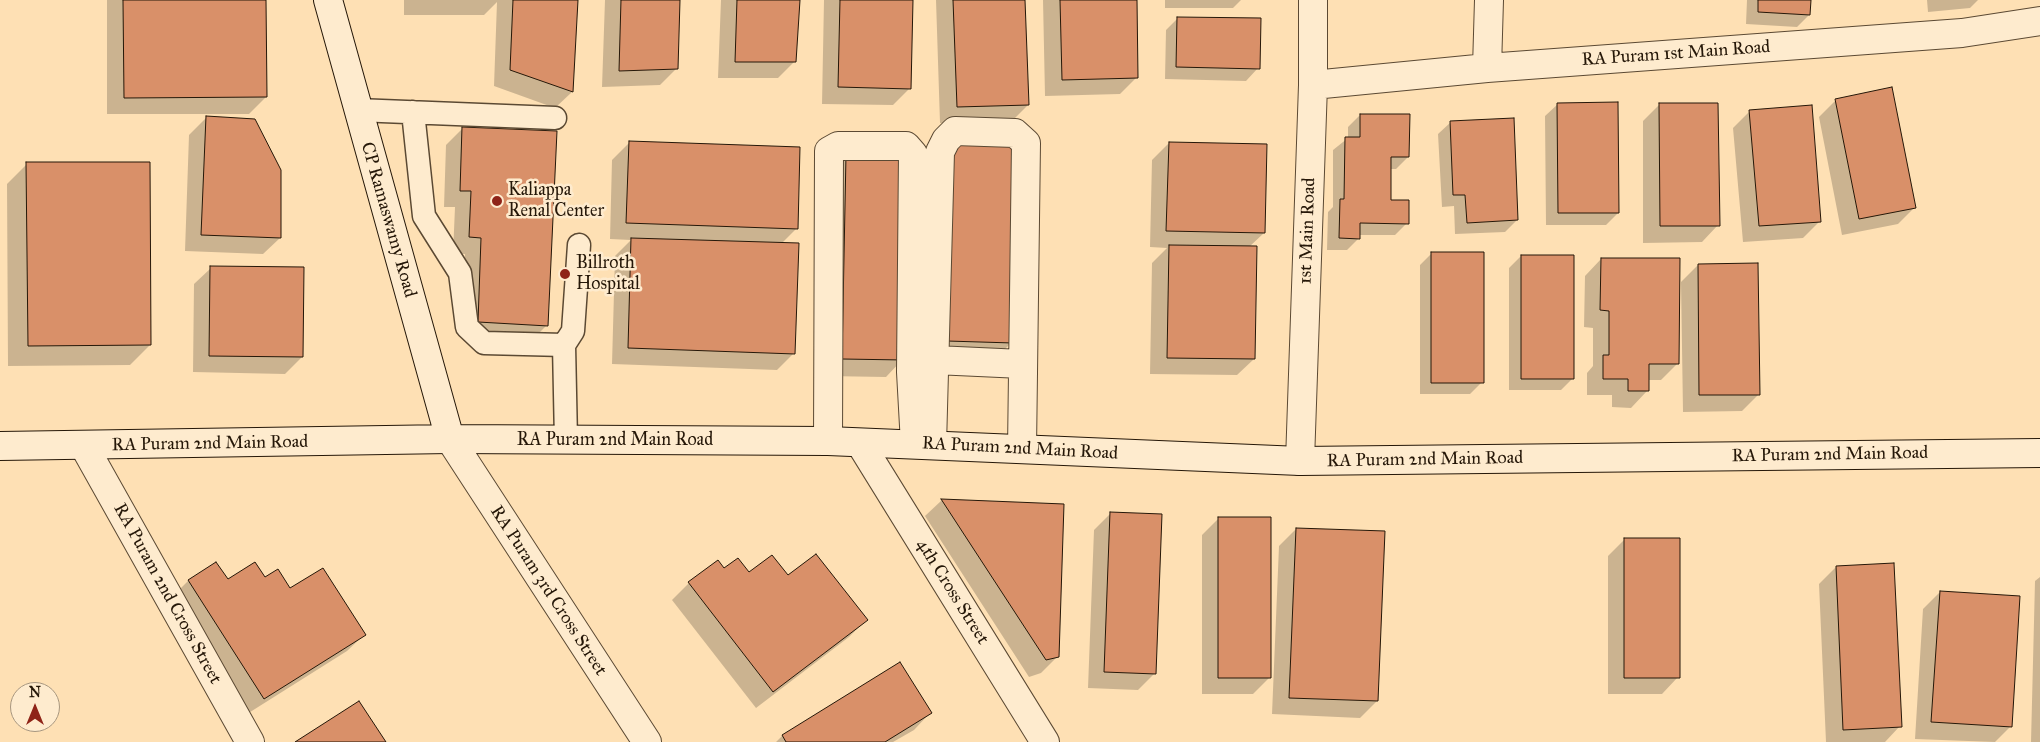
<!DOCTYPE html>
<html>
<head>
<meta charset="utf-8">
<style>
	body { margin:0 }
	#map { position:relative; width:2040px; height:742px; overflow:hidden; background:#fee0b4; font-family:"IM FELL Great Primer",serif }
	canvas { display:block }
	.north { position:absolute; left:10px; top:682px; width:50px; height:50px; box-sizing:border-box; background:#feebce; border:1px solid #a7967f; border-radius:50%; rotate:0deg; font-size:14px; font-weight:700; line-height:20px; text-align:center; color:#251708 }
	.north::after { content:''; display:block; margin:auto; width:18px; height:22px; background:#8f2418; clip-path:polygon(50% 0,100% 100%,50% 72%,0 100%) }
</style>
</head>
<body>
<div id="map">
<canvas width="2040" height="742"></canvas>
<div class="north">N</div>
</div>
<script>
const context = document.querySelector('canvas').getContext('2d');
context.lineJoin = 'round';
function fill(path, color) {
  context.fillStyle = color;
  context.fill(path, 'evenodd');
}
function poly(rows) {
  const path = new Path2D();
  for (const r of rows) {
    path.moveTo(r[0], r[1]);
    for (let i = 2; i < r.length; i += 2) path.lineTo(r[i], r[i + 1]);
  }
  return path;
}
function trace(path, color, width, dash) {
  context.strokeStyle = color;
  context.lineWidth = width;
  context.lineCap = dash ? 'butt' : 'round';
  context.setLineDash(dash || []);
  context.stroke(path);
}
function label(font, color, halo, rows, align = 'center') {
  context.font = font + ' "IM FELL Great Primer",serif';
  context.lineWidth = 5;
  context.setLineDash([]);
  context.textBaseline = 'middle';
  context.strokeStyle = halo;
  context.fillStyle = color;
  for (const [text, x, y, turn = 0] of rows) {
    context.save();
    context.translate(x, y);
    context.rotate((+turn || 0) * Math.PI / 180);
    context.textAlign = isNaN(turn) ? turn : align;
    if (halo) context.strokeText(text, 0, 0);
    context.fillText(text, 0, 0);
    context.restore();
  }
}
const shadow = poly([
	[107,0,265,0,266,97,249,114,107,114],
	[404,0,577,0,572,92,555,108,494,86,497,2,484,15,404,15],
	[605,0,679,0,677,68,660,85,602,87],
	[721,0,799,0,795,61,778,78,718,78],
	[824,0,912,0,910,88,893,105,822,104],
	[936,0,1024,0,1028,105,1011,122,940,123],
	[1043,0,1136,0,1137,77,1120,94,1045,96],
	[1165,0,1241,0,1233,8,1165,8],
	[1747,0,1809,0,1809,15,1797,27,1746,24],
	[1927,0,1978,0,1970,8,1928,12],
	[1178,18,1258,68,1246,81,1165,79,1166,30],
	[1836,100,1915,207,1898,224,1842,235,1819,117],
	[1558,104,1618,213,1606,225,1546,225,1545,116],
	[1660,104,1718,225,1702,242,1643,243,1643,121],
	[1750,111,1820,221,1803,238,1743,242,1733,128],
	[1360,115,1408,157,1396,169,1389,169,1389,201,1407,223,1395,235,1359,235,1359,238,1347,250,1327,250,1328,212,1333,207,1333,150,1348,138,1348,127],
	[206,118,280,238,263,254,185,251,189,135],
	[1451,122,1517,220,1505,232,1455,234,1454,206,1442,207,1438,134],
	[463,128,547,325,530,342,462,339,465,254,453,254,455,207,444,207,446,145],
	[952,141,1012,342,995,359,931,358],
	[629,143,797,228,781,244,794,353,777,370,612,364,615,256,631,240,610,239,612,160],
	[1169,143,1264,233,1249,247,1254,359,1237,375,1150,374,1152,263,1167,248,1150,247,1152,160],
	[847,156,902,360,886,377,825,376,830,173],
	[27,164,150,345,130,365,8,366,7,184],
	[1432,253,1482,382,1470,394,1420,394,1420,265],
	[1521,256,1573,378,1561,390,1509,390,1509,268],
	[1601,259,1678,363,1661,380,1648,380,1647,391,1631,408,1612,407,1612,395,1587,395,1587,373,1593,366,1593,328,1584,327,1585,276],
	[1698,265,1759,394,1742,411,1683,412,1681,282],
	[211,268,302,357,285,374,193,372,194,284],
	[942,500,1063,505,1058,656,1041,673,1029,677,925,516],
	[1111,513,1155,673,1138,690,1088,688,1094,530],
	[1219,518,1270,677,1253,694,1202,694,1202,535],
	[1296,529,1377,701,1360,718,1272,714,1279,546],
	[1625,539,1678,677,1662,694,1608,694,1608,556],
	[1836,567,1900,726,1885,742,1826,742,1819,584],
	[724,570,787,577,866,620,849,637,756,708,672,600,689,583],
	[2040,577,2040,742,2031,742,2035,581],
	[188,581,227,581,290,590,364,635,347,651,247,714,172,597],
	[1940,592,2011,726,1995,742,1915,739,1923,609],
	[930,713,914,730,893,742,776,742,782,736]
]);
const building = poly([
	[123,0,266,0,267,97,124,98,123,0],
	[513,0,578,0,573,92,510,70,513,0],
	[621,0,680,0,678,69,619,71,621,0],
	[737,0,800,0,796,62,735,62,737,0],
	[840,0,913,0,911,89,838,87,840,0],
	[953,0,1025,0,1029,105,957,107,953,0],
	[1060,0,1137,0,1138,78,1062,80,1060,0],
	[1758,0,1811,0,1810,15,1758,12,1758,0],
	[1177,17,1261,18,1260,69,1176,67,1177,17],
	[1892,87,1916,208,1859,219,1835,99,1892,87],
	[1618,102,1619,213,1558,213,1557,103,1618,102],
	[1659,103,1718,103,1720,226,1660,226,1659,103],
	[1812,105,1821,222,1759,226,1749,110,1812,105],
	[1360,114,1410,114,1409,157,1391,157,1391,200,1409,200,1409,224,1360,223,1360,239,1339,238,1340,199,1344,199,1345,137,1360,137,1360,114],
	[206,116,255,119,281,170,281,238,201,235,206,116],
	[1514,118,1518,220,1467,223,1465,195,1453,195,1450,121,1514,118],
	[462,127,557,131,548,326,478,322,481,238,469,237,471,191,460,191,462,127],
	[951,140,1018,141,1013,343,947,341,951,140],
	[629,141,800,147,798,229,626,223,629,141],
	[1169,142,1267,144,1265,233,1166,231,1169,142],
	[846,155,909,156,904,360,842,359,846,155],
	[26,162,150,162,151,345,28,346,26,162],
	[631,238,799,243,795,354,628,348,631,238],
	[1169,245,1257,246,1255,359,1167,358,1169,245],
	[1431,252,1484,252,1484,383,1431,383,1431,252],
	[1521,255,1574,255,1574,379,1521,379,1521,255],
	[1601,258,1680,258,1679,364,1649,364,1649,391,1628,391,1628,379,1603,379,1603,355,1609,355,1609,311,1600,310,1601,258],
	[1758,263,1760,395,1699,395,1698,264,1758,263],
	[210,266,304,267,303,357,209,356,210,266],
	[941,499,1064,504,1059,657,1046,660,941,499],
	[1110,512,1162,514,1156,674,1104,672,1110,512],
	[1218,517,1271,517,1271,678,1218,678,1218,517],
	[1296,528,1385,531,1378,701,1289,698,1296,528],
	[1624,538,1680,538,1680,678,1624,678,1624,538],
	[816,554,868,620,773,692,688,582,718,560,724,568,738,558,749,572,772,555,788,575,816,554],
	[216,562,228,579,255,562,265,577,278,569,290,588,323,568,366,635,264,699,188,580,216,562],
	[1894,563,1902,727,1843,730,1836,566,1894,563],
	[1940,591,2020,596,2012,727,1931,722,1940,591],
	[900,662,932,713,885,742,786,742,782,735,900,662],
	[359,701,386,742,295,742,359,701]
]);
const service = poly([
	[357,110,555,118],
	[413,112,424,216,460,273,467,327,484,343,564,345,573,331,579,245],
	[564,345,566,441]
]);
const minor = poly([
	[1487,68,1489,0],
	[1313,85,1487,68,1962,33,2040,21],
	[935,360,1022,364],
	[828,441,829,151,838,146,906,146,913,154,911,372,915,444],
	[860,443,1045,742],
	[932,445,940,152,946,140,955,131,1015,133,1026,143,1022,449],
	[84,446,250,742],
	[1300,461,1313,85,1313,0]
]);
const tertiary = poly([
	[450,439,647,742]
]);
const secondary = poly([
	[328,0,450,439],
	[0,446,450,439,828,441,1300,461,2040,453]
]);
const markers = [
	[497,201,6,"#8f2418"],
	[565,274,6,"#8f2418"]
];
const streetNames = [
	["RA Puram 1st Main Road",1676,54,-4],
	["CP Ramaswamy Road",388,220,74],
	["1st Main Road",1308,231,-88],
	["RA Puram 2nd Main Road",615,441],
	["RA Puram 2nd Main Road",210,444,-1],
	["RA Puram 2nd Main Road",1020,449,3],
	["RA Puram 2nd Main Road",1830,455,-1],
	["RA Puram 2nd Main Road",1425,460,-1],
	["RA Puram 3rd Cross Street",548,591,57],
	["4th Cross Street",952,592,58],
	["RA Puram 2nd Cross Street",167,594,61]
];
const poiNames = [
	["Kaliappa",508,191],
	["Renal Center",508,212],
	["Billroth",576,264],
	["Hospital",576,285]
];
fill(shadow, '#0003');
fill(building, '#d99069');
trace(building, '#251708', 1);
trace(service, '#5b4933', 25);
trace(minor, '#5b4933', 30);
trace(tertiary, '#5b4933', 30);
trace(secondary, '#251708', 30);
trace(service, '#feebce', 22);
trace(minor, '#feebce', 28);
trace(tertiary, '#feebce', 28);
trace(secondary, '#feebce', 28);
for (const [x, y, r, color] of markers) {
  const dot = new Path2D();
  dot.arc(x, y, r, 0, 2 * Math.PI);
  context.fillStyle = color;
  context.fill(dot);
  trace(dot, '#feebce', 2);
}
label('18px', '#251708', '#feebce', streetNames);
label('18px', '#251708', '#feebce', poiNames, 'left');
</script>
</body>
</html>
